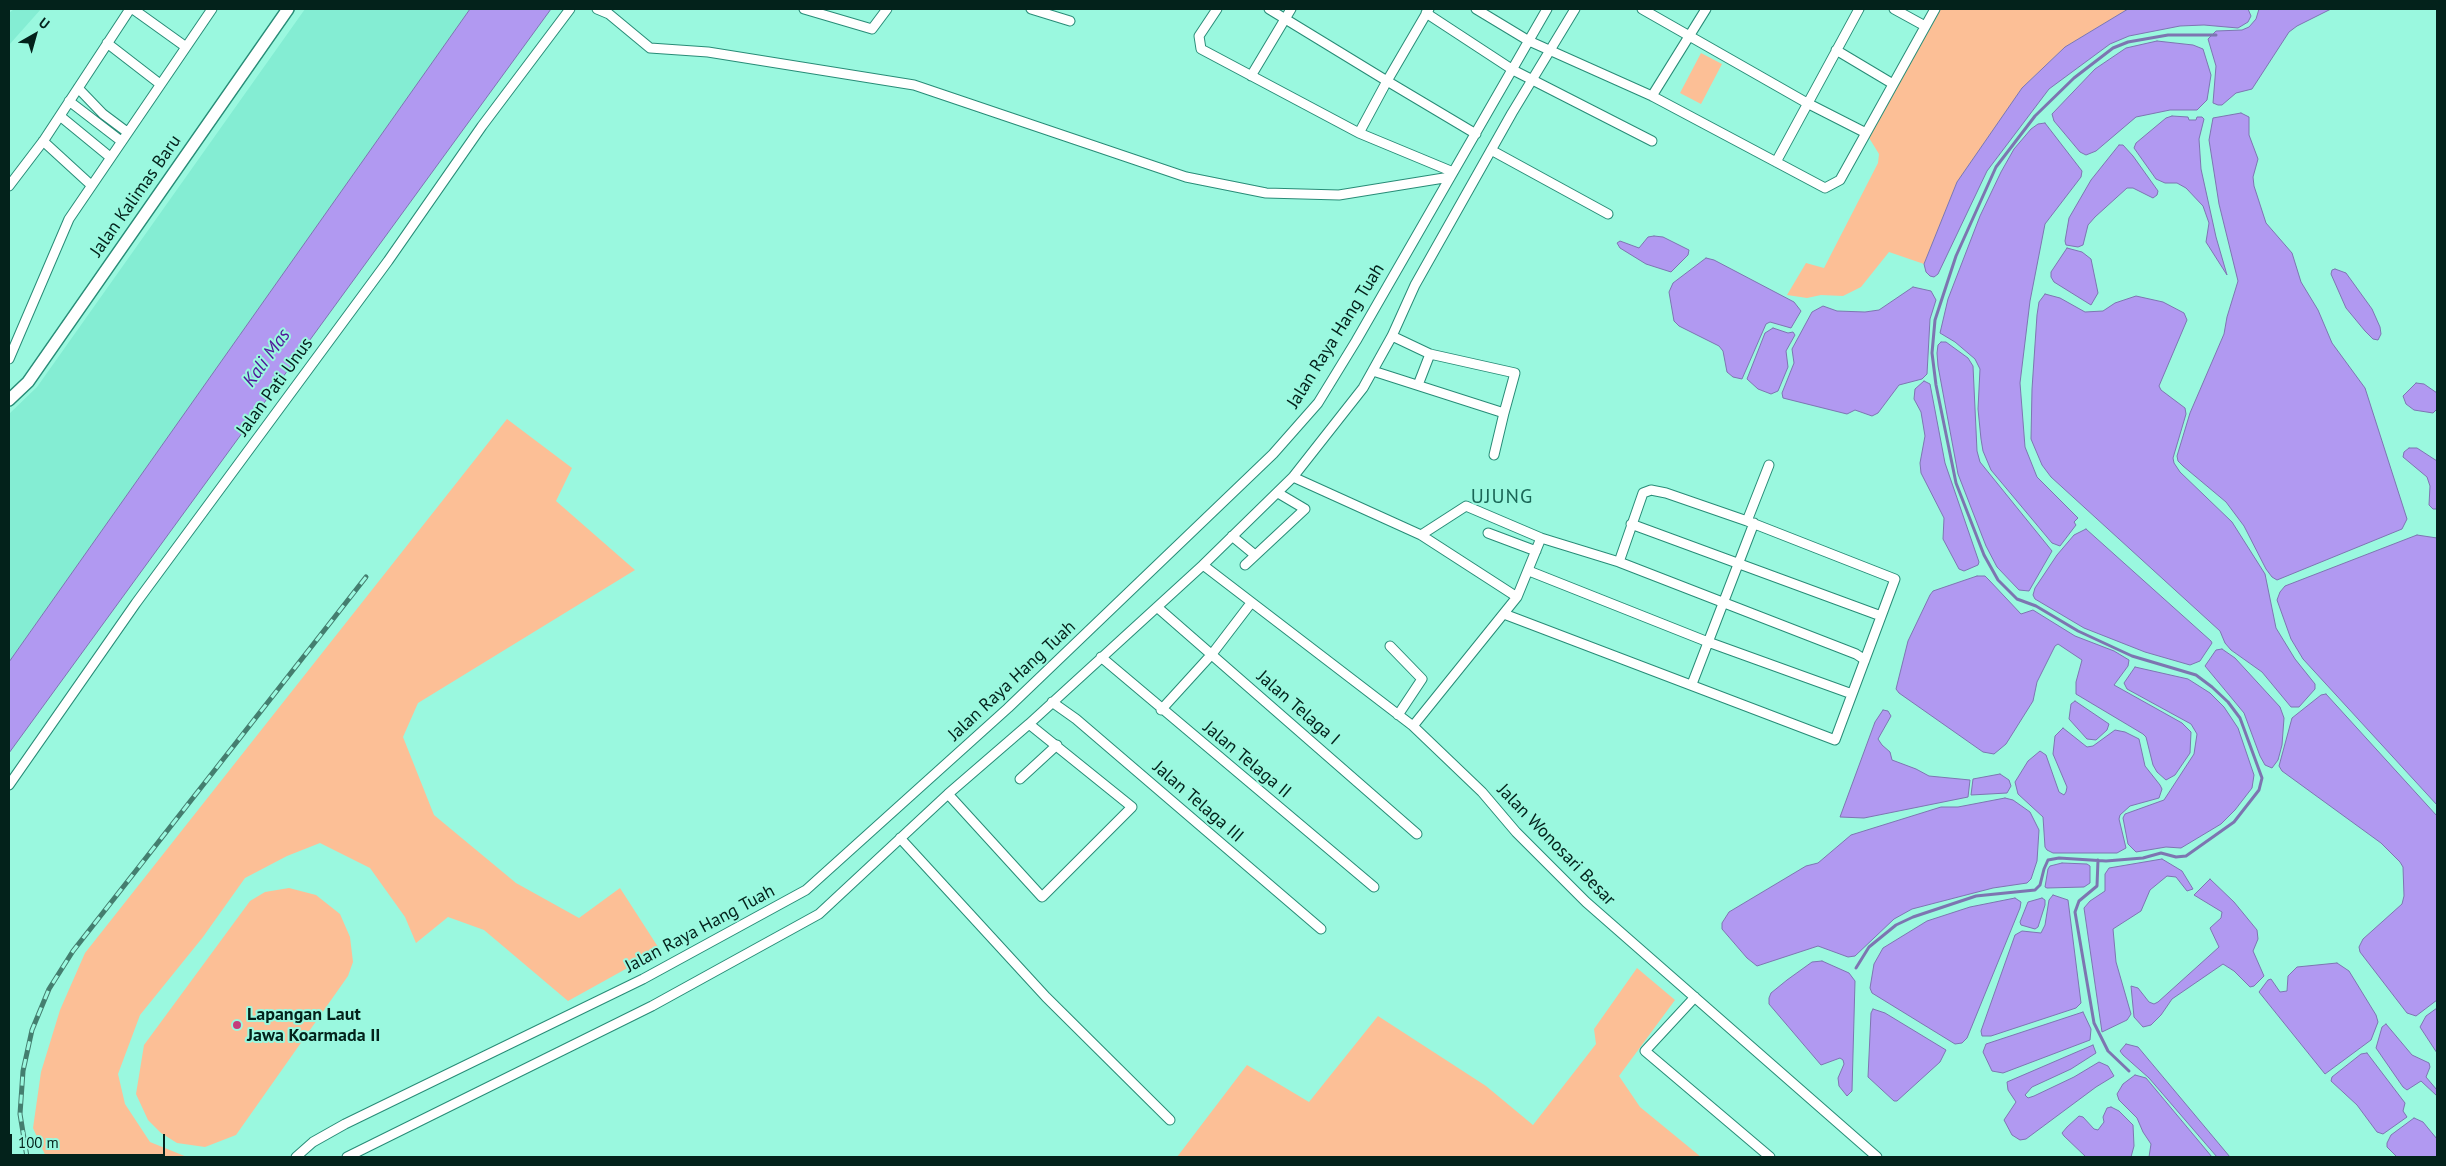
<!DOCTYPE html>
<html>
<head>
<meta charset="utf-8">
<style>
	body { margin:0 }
	#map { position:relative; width:2446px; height:1166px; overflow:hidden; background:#9af8df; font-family:"PT Sans",sans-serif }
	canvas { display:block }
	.frame { position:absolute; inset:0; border:10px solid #03221b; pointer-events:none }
	.north { position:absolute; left:10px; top:10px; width:50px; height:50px; -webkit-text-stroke:4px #9af8df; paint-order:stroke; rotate:38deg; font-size:14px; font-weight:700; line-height:20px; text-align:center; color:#03221b }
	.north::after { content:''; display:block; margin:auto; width:18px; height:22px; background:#03221b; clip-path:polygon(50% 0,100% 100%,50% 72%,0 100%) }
	.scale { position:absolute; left:10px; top:1134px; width:155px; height:22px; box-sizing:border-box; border:2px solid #03221b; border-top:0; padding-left:6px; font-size:15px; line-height:18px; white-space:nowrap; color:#03221b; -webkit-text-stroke:4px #9af8df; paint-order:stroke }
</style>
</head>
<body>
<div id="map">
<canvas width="2446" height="1166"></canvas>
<div class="frame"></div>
<div class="north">U</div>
<div class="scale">100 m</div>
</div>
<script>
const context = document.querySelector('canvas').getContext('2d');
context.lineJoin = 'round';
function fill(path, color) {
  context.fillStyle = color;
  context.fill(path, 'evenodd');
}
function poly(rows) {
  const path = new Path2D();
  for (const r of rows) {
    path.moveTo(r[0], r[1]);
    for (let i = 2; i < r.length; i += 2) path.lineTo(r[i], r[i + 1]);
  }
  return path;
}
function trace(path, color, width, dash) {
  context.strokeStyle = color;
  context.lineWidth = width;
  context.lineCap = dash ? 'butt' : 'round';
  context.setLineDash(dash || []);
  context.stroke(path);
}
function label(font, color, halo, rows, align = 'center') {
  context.font = font + ' "PT Sans",sans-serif';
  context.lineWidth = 4;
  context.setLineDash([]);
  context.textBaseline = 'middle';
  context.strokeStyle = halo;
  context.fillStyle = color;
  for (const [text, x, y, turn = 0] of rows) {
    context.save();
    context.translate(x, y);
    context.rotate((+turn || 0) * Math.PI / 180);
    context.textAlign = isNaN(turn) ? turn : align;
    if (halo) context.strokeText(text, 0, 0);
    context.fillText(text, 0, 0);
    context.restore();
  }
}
const built = poly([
	[14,9,41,9,9,45,9,13],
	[305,9,470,9,9,662,9,414,37,387]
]);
const green = poly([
	[1935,9,2128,9,2065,47,2022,88,1957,182,1924,264,1889,252,1861,287,1843,296,1821,295,1807,298,1787,295,1806,263,1824,268,1878,163,1879,154,1866,133],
	[1701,53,1722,64,1701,104,1680,93],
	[507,419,572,468,556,501,635,570,418,703,403,737,434,815,516,883,579,918,620,888,660,950,568,1001,484,930,448,917,416,943,405,917,370,868,320,843,287,856,245,878,203,937,140,1015,118,1074,125,1104,150,1142,187,1157,46,1157,33,1128,41,1072,60,1010,85,953],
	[289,888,316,895,340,914,350,937,353,962,348,976,236,1135,205,1147,177,1143,161,1133,148,1120,136,1094,144,1045,250,901,265,892],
	[1637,968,1675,1000,1619,1076,1640,1107,1701,1157,1177,1157,1247,1065,1309,1102,1378,1016,1486,1086,1533,1125,1596,1044,1594,1029]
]);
const water = poly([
	[470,9,551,9,9,753,9,662,470,9],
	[2128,9,2248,9,2251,16,2248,22,2238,28,2204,25,2180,26,2129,36,2110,44,2049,89,1987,171,1938,274,1934,277,1930,276,1926,272,1924,264,1957,182,2022,88,2065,47,2128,9],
	[2259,9,2331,9,2297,26,2289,32,2252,89,2236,93,2222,105,2218,105,2213,103,2216,66,2208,39,2216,31,2242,30,2249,27,2256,19,2259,9],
	[2157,41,2193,45,2203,49,2211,75,2207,100,2197,110,2170,110,2136,117,2096,151,2086,155,2080,152,2054,121,2052,114,2095,69,2126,48,2157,41],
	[2241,113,2249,117,2249,135,2258,159,2253,177,2254,186,2266,223,2292,253,2301,282,2318,310,2332,343,2365,388,2407,519,2402,529,2277,580,2272,577,2266,569,2244,526,2226,502,2183,466,2178,461,2177,456,2190,413,2224,334,2227,317,2238,281,2219,204,2209,140,2213,118,2241,113],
	[2172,116,2188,117,2189,120,2196,120,2197,117,2202,117,2204,119,2199,139,2201,169,2216,237,2227,275,2206,242,2209,223,2203,206,2186,188,2177,183,2165,183,2156,179,2134,148,2136,143,2166,118,2172,116],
	[2045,123,2082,171,2081,177,2045,224,2030,301,2020,383,2025,447,2037,477,2078,518,2074,522,2076,525,2060,546,2052,543,1991,470,1983,451,1981,439,1978,409,1980,369,1975,359,1955,342,1940,333,1948,299,1980,216,2001,172,2014,149,2031,129,2038,124,2045,123],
	[2119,145,2123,145,2133,156,2158,191,2157,195,2153,198,2133,188,2127,188,2095,217,2088,225,2083,245,2078,247,2066,245,2065,241,2069,218,2091,180,2119,145],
	[1654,236,1663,237,1689,250,1688,255,1671,272,1646,264,1620,248,1617,243,1620,241,1639,248,1648,237,1654,236],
	[2067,248,2082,252,2091,259,2098,293,2091,305,2054,282,2051,277,2051,272,2067,248],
	[1706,258,1714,260,1794,302,1801,311,1791,328,1770,322,1766,324,1742,379,1733,377,1727,372,1723,351,1719,346,1679,326,1674,321,1669,292,1673,283,1706,258],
	[2335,269,2346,273,2372,309,2380,327,2381,334,2378,340,2373,339,2365,331,2346,308,2331,274,2332,270,2335,269],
	[1913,287,1931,291,1936,300,1930,319,1927,374,1922,379,1899,385,1878,413,1872,416,1855,410,1847,414,1783,398,1782,393,1794,363,1792,349,1812,312,1823,306,1837,311,1865,312,1879,310,1913,287],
	[2045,294,2060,298,2085,312,2103,311,2115,303,2136,296,2163,302,2184,313,2187,320,2159,386,2161,390,2185,408,2186,414,2173,458,2174,463,2180,472,2232,522,2265,574,2276,628,2295,659,2315,684,2315,689,2299,707,2291,707,2262,672,2231,650,2225,643,2220,631,2051,477,2042,465,2031,439,2032,389,2037,315,2039,302,2045,294],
	[1773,328,1788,333,1793,332,1795,335,1786,351,1788,367,1778,391,1771,394,1758,389,1747,379,1765,333,1773,328],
	[1941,342,1946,342,1968,358,1973,366,1977,451,1980,462,2052,551,2029,591,2019,590,1997,567,1986,546,1958,474,1938,366,1937,353,1938,345,1941,342],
	[1924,381,1930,384,1945,463,1979,562,1978,565,1964,571,1959,569,1943,539,1944,518,1921,473,1920,463,1925,436,1921,412,1914,399,1915,389,1924,381],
	[2416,383,2424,384,2437,393,2437,409,2433,413,2414,410,2406,404,2403,396,2416,383],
	[2409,448,2417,448,2437,461,2437,509,2433,509,2429,505,2430,486,2427,477,2403,457,2404,452,2409,448],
	[2086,529,2211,641,2212,643,2200,661,2190,665,2145,652,2084,628,2035,599,2033,595,2035,588,2057,555,2074,535,2086,529],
	[2417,535,2437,538,2437,805,2303,659,2291,639,2277,600,2280,592,2285,586,2417,535],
	[1977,576,1985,576,1989,580,2021,614,2033,610,2075,636,2114,651,2129,660,2128,666,2114,685,2182,723,2191,732,2190,753,2175,775,2166,780,2157,772,2153,765,2146,737,2143,734,2076,694,2076,682,2082,660,2058,644,2055,646,2037,682,2033,701,2006,744,1994,754,1983,752,1899,693,1896,689,1908,641,1930,595,1933,591,1977,576],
	[2222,649,2235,658,2280,707,2284,718,2282,745,2278,760,2272,768,2265,765,2260,756,2244,713,2205,666,2216,650,2222,649],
	[2135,667,2188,679,2210,693,2224,707,2238,728,2254,775,2252,788,2235,810,2221,824,2181,848,2166,847,2136,852,2128,844,2123,818,2125,814,2164,800,2194,754,2197,734,2191,724,2127,689,2124,683,2135,667],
	[2326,694,2437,816,2437,1000,2416,1016,2407,1013,2360,952,2359,947,2363,939,2402,904,2404,896,2403,867,2400,862,2381,843,2282,771,2279,766,2292,718,2321,695,2326,694],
	[2075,701,2109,724,2107,730,2096,740,2087,739,2069,719,2071,704,2075,701],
	[1883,710,1888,711,1891,716,1878,739,1882,745,1890,752,1892,760,1916,769,1929,776,1970,780,1968,797,1864,818,1840,817,1875,722,1883,710],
	[2063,728,2087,747,2093,746,2115,730,2125,732,2139,739,2145,766,2160,785,2162,789,2159,798,2130,806,2120,815,2119,819,2126,848,2117,853,2053,853,2047,850,2045,847,2043,817,2018,794,2015,782,2028,761,2040,751,2046,755,2059,792,2064,795,2066,792,2067,787,2053,754,2055,736,2063,728],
	[2000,774,2009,780,2011,786,2007,793,1971,795,1973,779,2000,774],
	[2005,798,2013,800,2030,812,2039,830,2037,861,2031,879,2027,883,1993,888,1912,909,1894,919,1855,956,1848,957,1818,946,1757,966,1747,958,1722,929,1722,923,1729,912,1806,866,1818,863,1851,835,1941,807,1958,807,2005,798],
	[2162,859,2182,871,2193,889,2187,891,2176,877,2167,876,2150,890,2141,911,2113,929,2116,962,2131,1014,2127,1020,2102,1032,2084,908,2090,901,2105,891,2105,874,2109,868,2162,859],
	[2062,863,2087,864,2090,866,2090,883,2084,887,2047,888,2045,887,2048,869,2050,866,2062,863],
	[2210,879,2234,902,2257,930,2258,939,2253,951,2264,976,2254,986,2250,987,2234,971,2223,964,2172,999,2161,1015,2151,1025,2143,1027,2134,1017,2131,986,2138,988,2149,1002,2154,1004,2158,1002,2219,947,2210,928,2221,918,2222,912,2194,895,2210,879],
	[2053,895,2068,900,2081,1003,2076,1008,1991,1036,1982,1036,1981,1031,2015,935,2022,931,2041,933,2045,925,2049,900,2053,895],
	[2015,898,2021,902,2020,908,1967,1038,1962,1043,1955,1044,1872,993,1870,988,1874,964,1883,948,1927,921,1970,907,2015,898],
	[2042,898,2045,900,2045,905,2038,927,2035,929,2021,925,2020,922,2028,902,2042,898],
	[1822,961,1849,973,1855,981,1852,1091,1847,1096,1839,1086,1838,1078,1844,1064,1843,1060,1840,1058,1821,1065,1769,1004,1769,998,1771,993,1787,980,1812,962,1822,961],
	[2337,963,2349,971,2376,1015,2378,1022,2371,1040,2325,1074,2259,992,2268,980,2271,979,2280,992,2287,991,2288,976,2297,967,2337,963],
	[2437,1008,2437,1053,2420,1027,2426,1016,2437,1008],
	[1873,1009,1885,1013,1946,1050,1940,1062,1897,1101,1894,1101,1868,1077,1871,1013,1873,1009],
	[2083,1012,2091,1029,2090,1040,2003,1073,1992,1071,1983,1052,1986,1044,2083,1012],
	[2386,1024,2412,1055,2429,1063,2430,1067,2426,1077,2437,1090,2437,1096,2421,1081,2407,1090,2403,1087,2376,1048,2382,1027,2386,1024],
	[2126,1044,2138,1047,2230,1157,2217,1157,2149,1078,2123,1055,2120,1051,2126,1044],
	[2093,1045,2096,1053,2071,1069,2032,1087,2025,1095,2028,1098,2034,1096,2074,1077,2099,1062,2108,1066,2114,1076,2096,1087,2026,1139,2020,1140,2012,1135,2004,1120,2016,1102,2008,1090,2007,1082,2093,1045],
	[2367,1053,2405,1103,2403,1111,2407,1117,2383,1134,2377,1132,2357,1105,2331,1081,2332,1077,2361,1054,2367,1053],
	[2135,1075,2146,1078,2212,1157,2149,1157,2151,1144,2143,1132,2137,1118,2119,1100,2117,1094,2123,1084,2135,1075],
	[2111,1107,2119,1111,2133,1125,2134,1146,2131,1157,2086,1157,2064,1136,2062,1133,2067,1127,2079,1116,2083,1117,2094,1129,2098,1130,2104,1122,2103,1117,2107,1108,2111,1107],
	[2414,1118,2423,1122,2437,1139,2437,1157,2397,1157,2387,1147,2387,1143,2391,1135,2414,1118]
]);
const stream = poly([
	[2098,860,2097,886,2079,901,2075,912,2094,1023,2108,1051,2129,1071],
	[1856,968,1869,947,1896,925,1913,917,1976,896,2035,890,2040,885,2044,869,2048,860,2059,858,2106,861,2143,858,2161,853,2176,857,2186,856,2234,822,2259,790,2262,778,2240,718,2228,702,2212,687,2196,675,2132,656,2078,631,2036,606,2017,599,1998,580,1984,555,1956,483,1936,385,1932,353,1935,320,1956,256,1996,167,2035,116,2074,78,2113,48,2128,42,2168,35,2216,35]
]);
const street = poly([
	[133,9,186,47],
	[597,9,609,14,650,48,708,52,914,85,1186,177,1266,193,1339,195,1450,177],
	[804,9,872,29,887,9],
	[1031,9,1070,21],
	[1217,9,1199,36,1201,49,1359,133,1453,172],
	[1269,9,1387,81,1429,9],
	[1476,9,1529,41,1652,96,1825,188,1840,180,1935,9],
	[1642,9,1807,103,1866,133],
	[1894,9,1925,26],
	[1426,13,1513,70,1652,141],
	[107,43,160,84],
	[1836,50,1893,84],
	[1251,76,1291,9],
	[78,88,103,114,127,132],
	[1652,96,1706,9],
	[69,101,121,141],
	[60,116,110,157],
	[1359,133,1387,81,1476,134],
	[43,141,91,185],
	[1491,150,1608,214],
	[1776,162,1859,9],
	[9,186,44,140,130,9],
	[1392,336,1430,354,1515,373,1504,413],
	[9,359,69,219,212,9],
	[1373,371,1504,413,1494,455],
	[1418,385,1430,354],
	[1293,477,1421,535,1466,506,1541,538,1619,562,1856,654,1865,660],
	[1747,521,1769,465],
	[1631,524,1881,616],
	[1488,533,1536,551],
	[1421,535,1517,597],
	[1232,536,1255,555],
	[1203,565,1413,726,1482,792,1516,832,1586,902,1877,1157],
	[1245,565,1305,509,1278,493],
	[1529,571,1708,642,1852,694],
	[1157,607,1417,834],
	[1504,614,1835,740,1895,579,1747,521,1666,493,1651,490,1643,493,1619,562],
	[1390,646,1422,679,1398,715],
	[1101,657,1374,887],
	[1692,684,1754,523],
	[1052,702,1076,719,1321,929],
	[1161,710,1212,654,1251,603],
	[1413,726,1517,597,1541,538],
	[1020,779,1057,745],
	[9,785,136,603,388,261,482,126,570,9],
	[948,794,1042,897,1132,807,1029,724],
	[900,838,1046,997,1170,1120],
	[1695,997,1645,1051,1770,1157],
	[296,1157,313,1142,345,1124,643,979,806,890,1008,708,1273,454,1318,403,1356,341,1547,9],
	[347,1157,652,1006,819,914,948,794,1029,724,1203,565,1293,477,1363,388,1392,336,1415,285,1512,113,1575,9]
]);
const secondary = poly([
	[9,400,28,382,288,9]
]);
const rail = poly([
	[27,1157,20,1114,23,1071,32,1030,49,989,73,951,366,577]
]);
const markers = [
	[237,1025,5,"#c43d7c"]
];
const streetNames = [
	["Jalan Kalimas Baru",136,196,-55],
	["Jalan Raya Hang Tuah",1336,336,-58],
	["Jalan Pati Unus",275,387,-54],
	["Jalan Raya Hang Tuah",1012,681,-43],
	["Jalan Telaga I",1298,708,41],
	["Jalan Telaga II",1247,760,40],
	["Jalan Telaga III",1198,802,41],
	["Jalan Wonosari Besar",1556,845,46],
	["Jalan Raya Hang Tuah",700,929,-28]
];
const poiNames = [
	["Lapangan Laut",247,1015],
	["Jawa Koarmada II",247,1036]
];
const waterNames = [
	["Kali Mas",267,358,-54]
];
const quarterNames = [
	["UJUNG",1502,497]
];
fill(built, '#84edd3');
fill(green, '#fcbf96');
fill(water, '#b199f1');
trace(water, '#7d75b1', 1);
trace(stream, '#7d75b1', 3);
trace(street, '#288c77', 11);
trace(secondary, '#288c77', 14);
trace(street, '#fff', 9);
trace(secondary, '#fff', 11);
trace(rail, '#447e6f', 5);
trace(rail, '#9af8df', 3, [9]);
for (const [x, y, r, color] of markers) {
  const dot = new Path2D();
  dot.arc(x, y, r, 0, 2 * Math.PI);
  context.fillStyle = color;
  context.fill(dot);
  trace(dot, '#9af8df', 2);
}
label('18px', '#03221b', '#9af8df', streetNames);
label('bold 18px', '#03221b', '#9af8df', poiNames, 'left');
label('italic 19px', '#501599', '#9af8df', waterNames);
context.letterSpacing = '1px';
label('20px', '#196656', '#9af8df', quarterNames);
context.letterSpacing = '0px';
</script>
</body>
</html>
